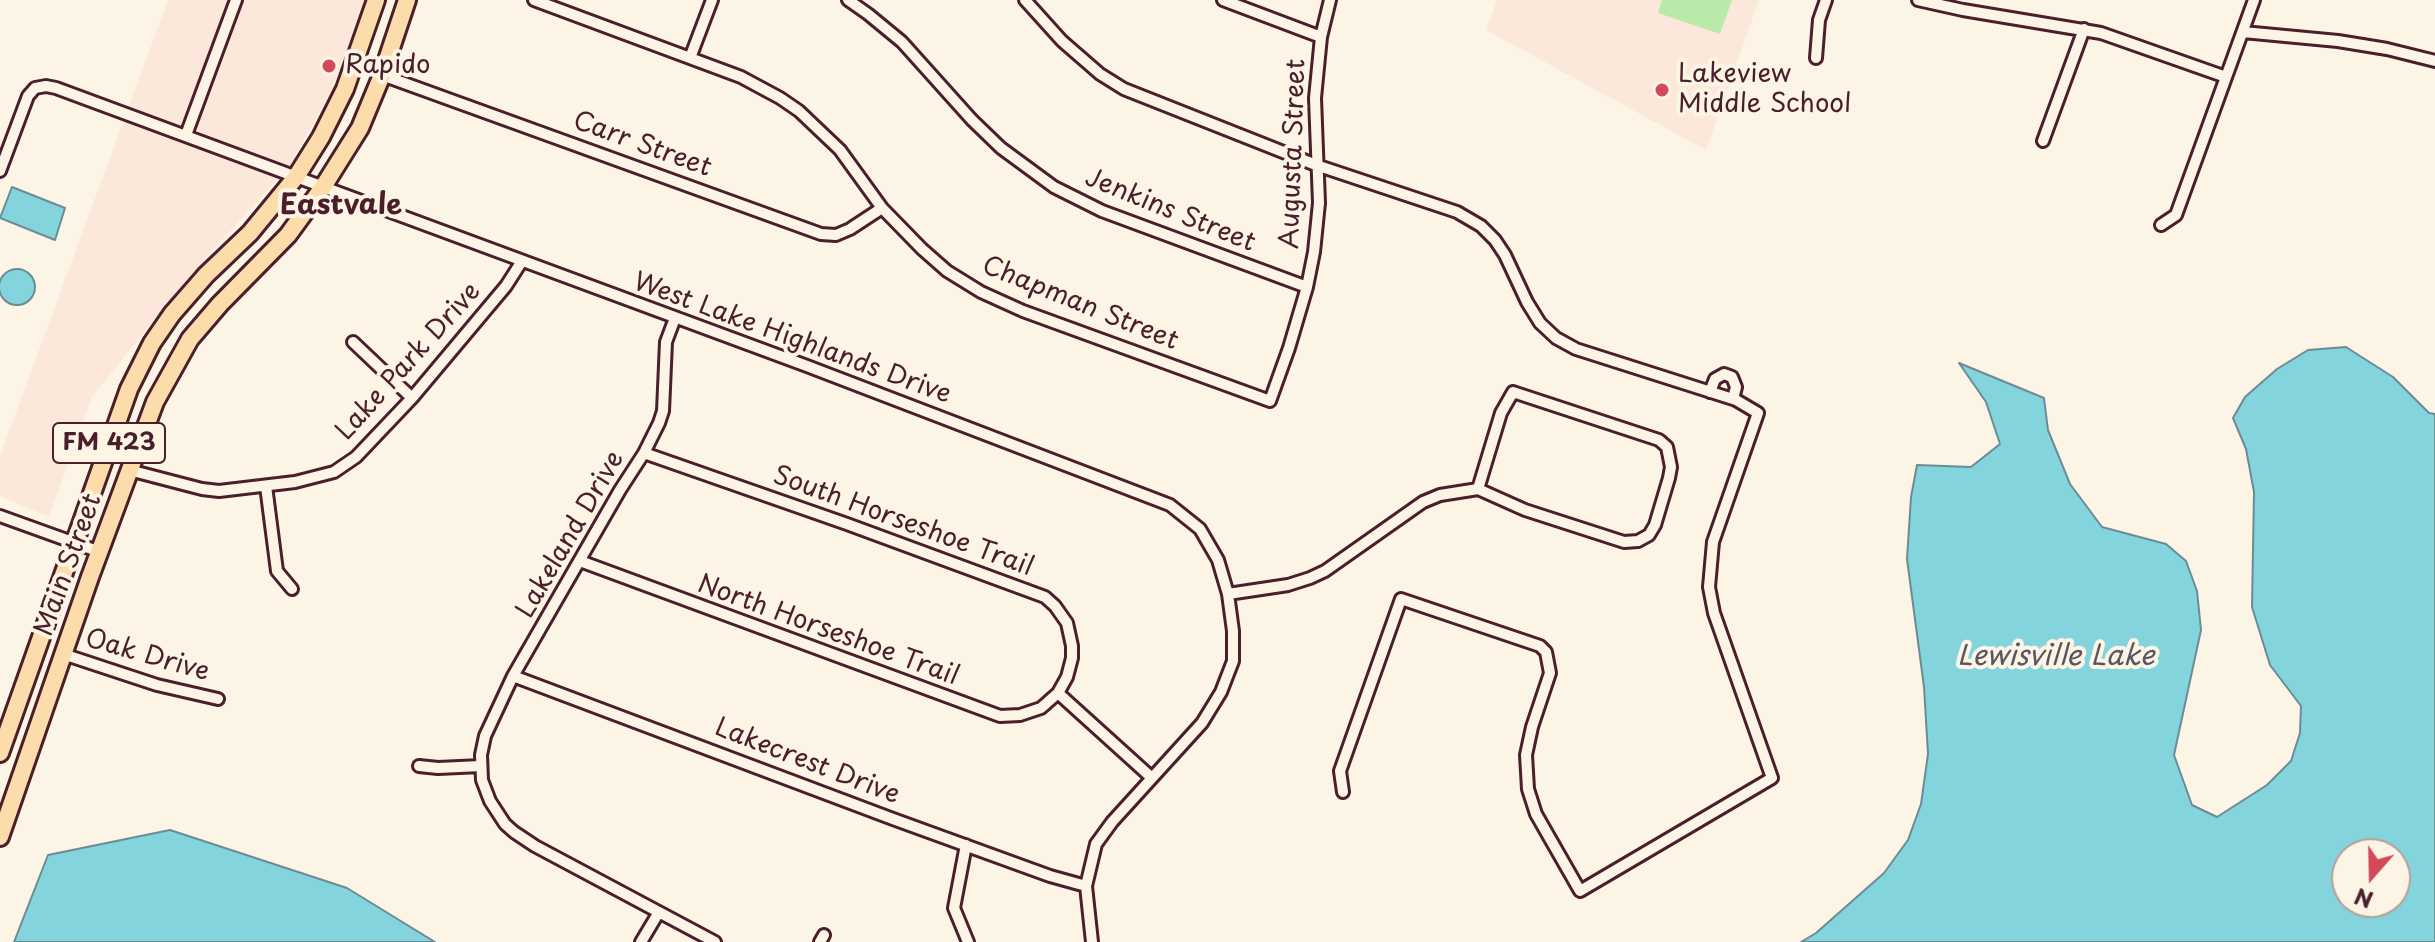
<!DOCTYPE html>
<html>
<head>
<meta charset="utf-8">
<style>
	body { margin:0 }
	#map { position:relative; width:2435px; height:942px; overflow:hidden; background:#fcf5e5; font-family:"Playpen Sans",sans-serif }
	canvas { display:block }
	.north { position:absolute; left:2331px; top:838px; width:80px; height:80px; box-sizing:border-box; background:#fcf5e5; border:2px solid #b59f9b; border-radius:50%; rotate:200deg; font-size:22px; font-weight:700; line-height:32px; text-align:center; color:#4a1f2b }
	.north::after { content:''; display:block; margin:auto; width:28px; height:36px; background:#d1495b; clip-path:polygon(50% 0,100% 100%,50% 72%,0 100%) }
</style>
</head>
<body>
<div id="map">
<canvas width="2435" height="942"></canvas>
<div class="north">N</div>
</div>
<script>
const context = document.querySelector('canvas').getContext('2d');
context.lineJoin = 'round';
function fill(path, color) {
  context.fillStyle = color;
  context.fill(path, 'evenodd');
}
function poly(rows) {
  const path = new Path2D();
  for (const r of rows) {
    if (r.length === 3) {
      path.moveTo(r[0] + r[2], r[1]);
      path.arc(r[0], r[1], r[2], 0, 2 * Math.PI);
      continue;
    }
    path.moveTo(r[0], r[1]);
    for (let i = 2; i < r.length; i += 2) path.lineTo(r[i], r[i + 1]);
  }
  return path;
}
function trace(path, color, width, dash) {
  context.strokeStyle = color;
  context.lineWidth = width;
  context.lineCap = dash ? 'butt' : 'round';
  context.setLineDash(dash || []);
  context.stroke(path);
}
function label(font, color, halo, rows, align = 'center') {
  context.font = font + ' "Playpen Sans",sans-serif';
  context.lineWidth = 8;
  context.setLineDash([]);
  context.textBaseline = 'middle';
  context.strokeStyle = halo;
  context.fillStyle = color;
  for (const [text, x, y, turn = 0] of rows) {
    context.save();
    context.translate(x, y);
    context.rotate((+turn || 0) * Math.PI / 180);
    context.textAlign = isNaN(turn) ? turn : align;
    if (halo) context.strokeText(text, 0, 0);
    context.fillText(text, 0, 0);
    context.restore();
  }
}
const built = poly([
	[168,0,365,0,331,91,290,165,187,279,92,397,49,517,0,496,0,456],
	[1497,0,1759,0,1706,150,1486,30]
]);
const green = poly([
	[1662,0,1732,0,1720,34,1658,13]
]);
const water = poly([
	[12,187,65,208,55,240,0,218,12,187],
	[17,287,18],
	[2346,347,2393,377,2429,413,2435,414,2435,942,1801,942,1816,933,1884,873,1908,840,1921,804,1928,754,1924,687,1907,559,1911,497,1917,465,1971,467,2000,444,1986,402,1959,363,2044,398,2048,430,2070,484,2102,527,2166,544,2186,561,2197,591,2201,630,2174,755,2192,805,2217,817,2267,785,2291,761,2300,733,2301,706,2270,665,2252,607,2254,492,2246,449,2233,418,2245,397,2277,369,2308,350,2346,347],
	[2347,854,2395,854,2395,902,2347,902,2347,854],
	[170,830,347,888,435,942,14,942,48,855,170,830]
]);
const minor = poly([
	[534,0,741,77,780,98,799,111,840,150,882,208,922,249,947,271,981,292,1023,311,1270,401,1289,348,1307,287,1314,252,1319,203,1315,98,1321,37,1330,0],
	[848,0,868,14,902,42,972,120,1001,148,1054,187,1102,211,1307,287],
	[1025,0,1062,41,1100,74,1124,89,1316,165,1457,212,1481,226,1495,240,1505,255,1527,302,1540,323,1556,338,1576,349,1736,400,1758,413,1713,542,1709,587,1714,613,1772,778,1580,891,1536,814,1528,789,1526,755,1532,727,1550,673,1546,652,1540,646,1401,599,1340,771,1343,792],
	[1223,0,1321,37],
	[1918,0,1963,10,2101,33,2226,77],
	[2243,32,2338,41,2387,49,2435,61],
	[690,58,712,0],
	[1816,58,1819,20,1826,0],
	[382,75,821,234,836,235,850,229,882,208],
	[186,135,236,0],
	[2043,141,2084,29],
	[0,171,28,96,35,88,46,86,56,88,807,366,1170,505,1200,529,1218,560,1228,594,1233,631,1233,661,1221,692,1202,723,1112,822,1096,844,1086,886,1092,942],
	[2161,225,2176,215,2254,0],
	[675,318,666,342,663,411,659,423,644,453,620,490,513,676,485,736,481,755,482,780,490,801,505,824,514,832,535,846,715,942],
	[353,342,412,398],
	[1513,392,1659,440,1667,447,1671,467,1669,478,1655,525,1649,535,1638,541,1624,542,1525,510,1478,489,1501,413,1513,392],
	[1710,392,1715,379,1724,374,1732,377,1736,387,1733,399],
	[129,470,202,489,219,491,295,482,334,472,356,457,412,398,506,286,522,261],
	[266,486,277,571,292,589],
	[0,516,100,552],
	[580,561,1000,716,1020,715,1041,708,1058,693,1067,677,1072,658,1072,646,1067,623,1055,606,1045,597,847,524,644,453],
	[1228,594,1288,585,1310,578,1325,571,1423,502,1440,495,1478,489],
	[63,654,157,685,218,699],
	[513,676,893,819,1050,876,1086,886],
	[1058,693,1152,778],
	[419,766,438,768,481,766],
	[966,845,954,908,968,942],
	[641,942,659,912],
	[820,942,824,935]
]);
const primary = poly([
	[0,753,129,389,152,343,172,314,206,275,250,233,296,177,321,137,345,89,376,0],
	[0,837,90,577,155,402,190,339,220,304,288,235,323,187,360,128,382,75,407,0]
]);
const markers = [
	[329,66,8,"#d1495b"],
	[1662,90,8,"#d1495b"]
];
const shields = [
	[109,443,112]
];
const shieldNames = [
	["FM 423",109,443]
];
const poiNames = [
	["Rapido",345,66],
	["Lakeview",1678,75],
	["Middle School",1678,105]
];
const streetNames = [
	["Carr Street",642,145,20],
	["Augusta Street",1294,154,-88],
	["Jenkins Street",1170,211,22],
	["Chapman Street",1080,304,22],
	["West Lake Highlands Drive",792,339,20],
	["Lake Park Drive",409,362,-48],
	["South Horseshoe Trail",903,522,20],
	["Lakeland Drive",571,535,-60],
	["Main Street",69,565,-70],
	["North Horseshoe Trail",828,631,20],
	["Oak Drive",147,656,16],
	["Lakecrest Drive",807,762,21]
];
const neighbourhoodNames = [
	["Eastvale",341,206]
];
const waterNames = [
	["Lewisville Lake",2056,657]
];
fill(built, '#fbe8da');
fill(green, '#baeaaa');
fill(water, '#83d4dc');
trace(water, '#6c8c95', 2);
trace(minor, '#4a1f2b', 16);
trace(primary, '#4a1f2b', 22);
trace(minor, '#fcf5e5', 10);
trace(primary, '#fddcac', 16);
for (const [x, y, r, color] of markers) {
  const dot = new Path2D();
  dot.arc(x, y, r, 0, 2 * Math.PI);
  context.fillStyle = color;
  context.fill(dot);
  trace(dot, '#fcf5e5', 3);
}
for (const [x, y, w] of shields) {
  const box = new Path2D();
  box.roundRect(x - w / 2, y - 20, w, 40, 6);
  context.fillStyle = '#fcf5e5';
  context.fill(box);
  trace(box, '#4a1f2b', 2);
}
label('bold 24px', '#4a1f2b', null, shieldNames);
label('26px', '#4a1f2b', '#fcf5e5', poiNames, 'left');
label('26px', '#4a1f2b', '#fcf5e5', streetNames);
label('bold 28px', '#4a1f2b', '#fcf5e5', neighbourhoodNames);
label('italic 28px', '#5b5560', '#fcf5e5', waterNames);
</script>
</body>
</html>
